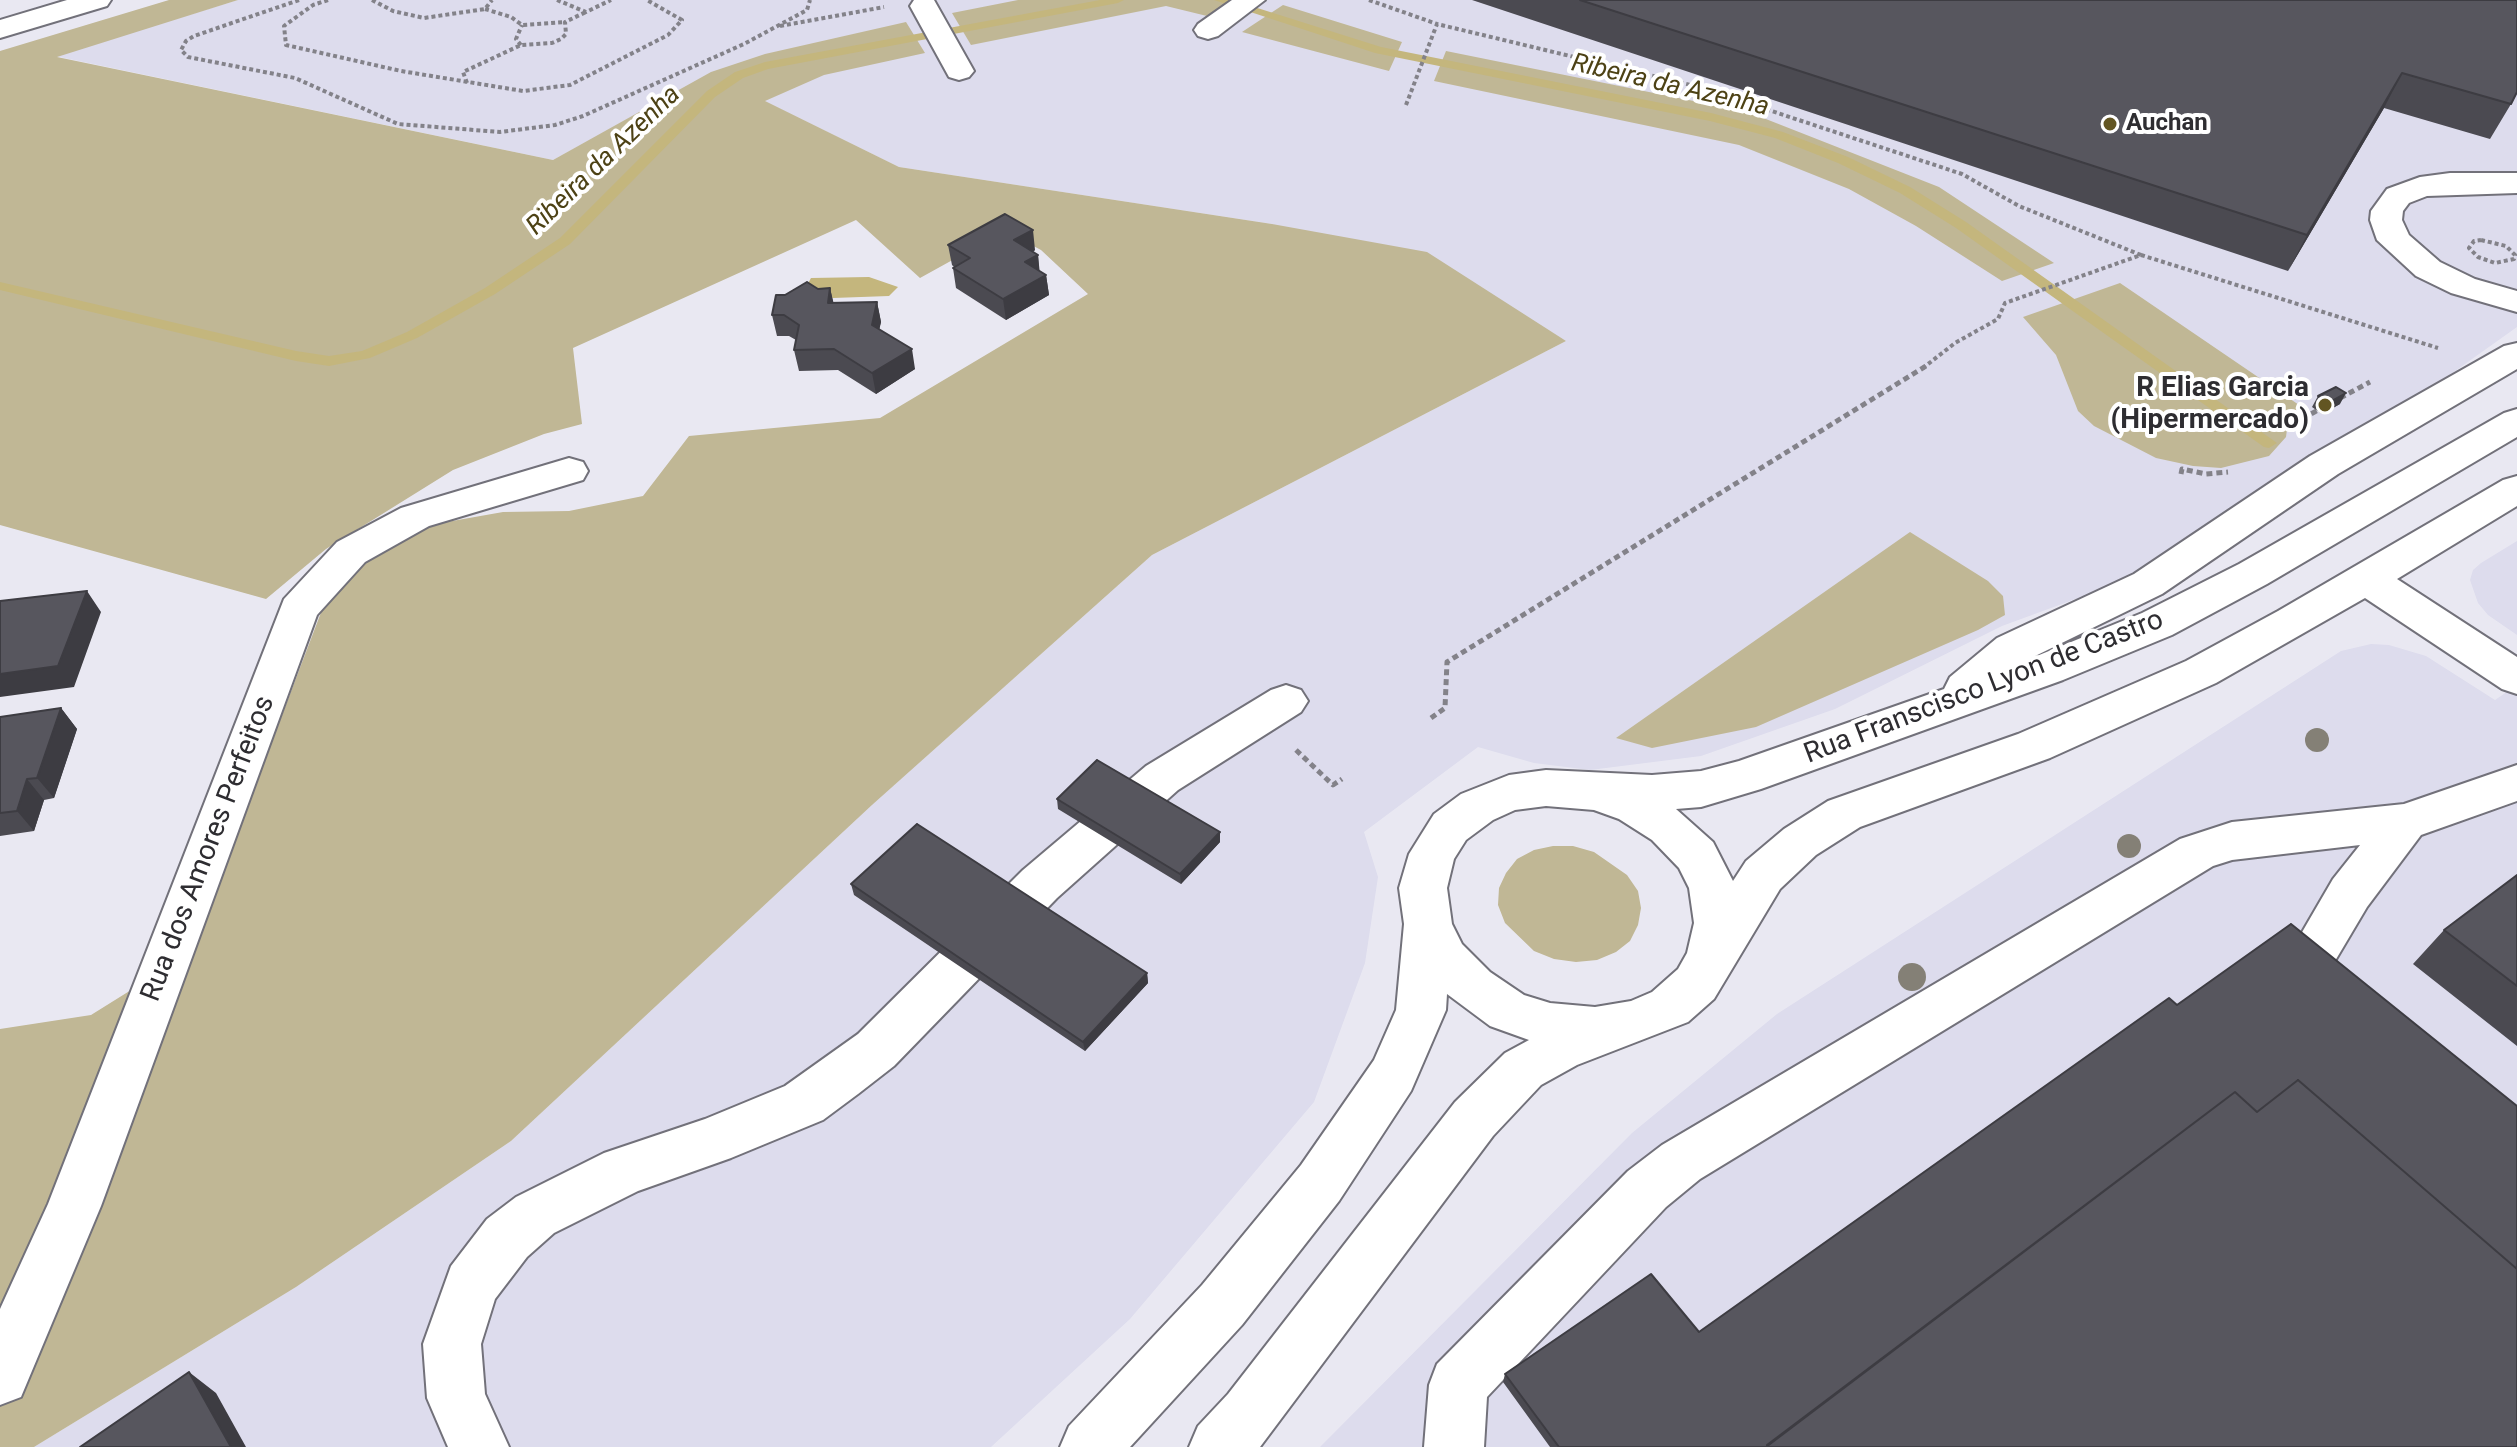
<!DOCTYPE html>
<html>
<head>
<meta charset="utf-8">
<style>
	body { margin:0 }
	canvas { display:block; background:#e9e8f2 }
</style>
</head>
<body>
<canvas width="2517" height="1447"></canvas>
<script>
const context = document.querySelector('canvas').getContext('2d');
context.lineJoin = 'round';
function fill(path, color) {
  context.fillStyle = color;
  context.fill(path, 'evenodd');
}
function poly(rows) {
  const path = new Path2D();
  for (const r of rows) {
    path.moveTo(r[0], r[1]);
    for (let i = 2; i < r.length; i += 2) path.lineTo(r[i], r[i + 1]);
  }
  return path;
}
function trace(path, color, width, dash) {
  context.strokeStyle = color;
  context.lineWidth = width;
  context.lineCap = dash ? 'butt' : 'round';
  context.setLineDash(dash || []);
  context.stroke(path);
}
function label(font, color, halo, rows, align = 'center') {
  context.font = font + ' Roboto,sans-serif';
  context.lineWidth = 8;
  context.setLineDash([]);
  context.textBaseline = 'middle';
  context.strokeStyle = halo;
  context.fillStyle = color;
  for (const [text, x, y, turn = 0] of rows) {
    context.save();
    context.translate(x, y);
    context.rotate((+turn || 0) * Math.PI / 180);
    context.textAlign = isNaN(turn) ? turn : align;
    if (halo) context.strokeText(text, 0, 0);
    context.fillText(text, 0, 0);
    context.restore();
  }
}
const built = poly([
	[238,0,2517,0,2517,327,2198,554,2002,626,1835,709,1701,756,1590,770,1534,763,1478,747,1364,832,1378,877,1365,963,1314,1102,1130,1319,991,1447,34,1447,296,1287,511,1141,872,805,1152,555,1566,341,1272,224,899,167,764,101,702,79,553,160,55,56],
	[2517,541,2517,635,2488,615,2478,603,2470,580,2473,570,2481,563],
	[2371,644,2389,645,2426,656,2495,700,2517,685,2517,1447,1320,1447,1632,1133,1777,1014,2341,651]
]);
const green = poly([
	[169,0,238,0,57,57,553,160,711,72,765,54,906,22,925,53,824,75,765,101,899,167,1272,224,1427,252,1566,341,1152,555,872,805,511,1141,296,1287,34,1447,0,1447,0,1029,91,1015,192,952,325,602,374,551,424,526,503,512,569,511,643,496,689,436,880,418,1088,294,1041,250,1005,231,920,278,856,220,573,348,582,424,544,434,453,470,326,549,266,599,0,525,0,51],
	[1018,0,1232,0,1207,16,1166,6,971,45,952,13],
	[1283,5,1402,42,1389,71,1242,32],
	[1446,51,1748,112,1939,187,2054,263,2002,281,1916,226,1849,189,1739,145,1434,81],
	[2120,283,2302,407,2289,414,2286,437,2269,456,2221,468,2193,466,2156,458,2094,426,2078,411,2056,355,2023,317],
	[1910,532,1988,581,2003,596,2005,615,1978,630,1756,727,1652,748,1616,738],
	[1553,846,1573,846,1594,852,1627,875,1638,891,1641,908,1638,925,1630,941,1616,952,1597,960,1576,962,1554,959,1534,951,1505,923,1498,905,1499,888,1506,873,1517,859,1534,850]
]);
const water = poly([
	[869,277,898,287,889,296,833,298,805,289,811,278]
]);
const stream = poly([
	[1100,0,1124,0,1118,3,768,69,743,78,715,97,570,244,495,294,417,338,370,358,329,366,296,361,0,290,0,282,296,351,329,356,362,351,407,332,485,288,560,238,707,91,735,72,765,62,1100,0],
	[1214,0,1232,0,1381,47,1711,113,1783,132,1848,157,1910,187,1966,222,2277,443,2269,448,2264,447,1956,228,1900,193,1838,163,1775,138,1710,121,1375,53,1214,0]
]);
const pathFar1 = poly([
	[299,0,194,36,186,41,181,50,188,57,295,78,398,124,500,132,555,125,583,116,744,44,807,10,810,0],
	[328,0,313,5,284,26,286,45,401,71,523,91,570,85,668,35,682,20,647,0],
	[372,0,393,11,424,18,485,9,492,0],
	[557,0,586,12,611,0],
	[1369,0,1437,24],
	[485,9,511,17,522,25,565,22],
	[780,26,884,7],
	[521,45,516,39,522,25],
	[467,83,463,72,521,45,552,43,561,39,566,34,565,22,586,12],
	[1406,105,1437,24,1699,87,1962,174,2019,206,2141,255,2005,303,1998,319,1955,343,1923,368],
	[2481,240,2506,246,2515,255,2514,259,2495,263,2478,257,2469,248,2474,241,2481,240],
	[2141,255,2438,348]
]);
const path = poly([
	[2340,398,2370,382],
	[2299,427,2300,420,2320,409],
	[2181,474,2182,469,2206,474,2228,472],
	[1431,718,1445,708,1447,662,1926,366],
	[1296,750,1333,785,1342,779]
]);
const minor = poly([
	[914,0,934,0,974,71,969,77,959,80,949,77,910,6,914,0],
	[1232,0,1265,0,1218,36,1208,39,1198,36,1194,30,1198,24,1232,0],
	[2450,173,2517,173,2517,193,2427,196,2409,203,2403,211,2402,220,2409,235,2440,262,2475,279,2517,291,2517,312,2451,293,2416,276,2377,240,2370,220,2371,211,2387,189,2420,177,2450,173],
	[2517,343,2517,369,2338,474,2162,594,2027,660,2142,613,2239,564,2504,413,2517,409,2517,437,2267,584,2172,635,2063,680,1761,789,1701,807,1676,809,1713,842,1733,881,1746,861,1784,829,1828,801,2018,734,2186,661,2278,611,2503,480,2517,476,2517,506,2397,579,2517,657,2517,694,2502,689,2365,598,2216,683,2050,758,1860,827,1816,855,1780,889,1714,999,1688,1022,1577,1065,1541,1085,1493,1136,1260,1447,1189,1447,1198,1426,1228,1394,1455,1102,1505,1053,1529,1040,1490,1026,1447,994,1446,1010,1411,1091,1339,1201,1242,1325,1130,1447,1060,1447,1069,1426,1202,1285,1301,1165,1374,1060,1396,1010,1404,924,1399,888,1409,854,1434,814,1461,794,1509,775,1546,770,1652,775,1701,771,1739,761,1944,689,1950,677,1997,638,2134,574,2310,456,2504,346,2517,343],
	[1546,806,1594,810,1619,819,1652,840,1679,868,1689,888,1694,923,1687,953,1678,969,1652,992,1631,1001,1595,1007,1550,1003,1524,995,1490,972,1462,944,1452,924,1447,888,1454,859,1466,840,1493,820,1515,810,1546,806],
	[569,458,583,462,588,471,583,480,429,526,365,562,317,615,101,1206,21,1397,0,1405,0,1309,48,1204,284,599,337,542,401,508,569,458],
	[1286,685,1301,690,1308,701,1301,712,1178,790,1057,898,894,1066,858,1094,823,1120,731,1158,638,1191,554,1233,527,1257,495,1299,481,1344,485,1394,509,1447,448,1447,427,1398,423,1344,451,1266,487,1219,516,1197,604,1153,705,1119,785,1086,858,1034,1023,870,1146,766,1271,690,1286,685],
	[2517,765,2517,801,2421,835,2367,907,2335,961,2318,967,2301,961,2294,946,2333,879,2360,845,2232,860,2213,866,1700,1179,1666,1207,1487,1397,1484,1447,1424,1447,1429,1385,1437,1364,1628,1171,1662,1145,2180,839,2232,822,2404,804,2517,765]
]);
const highway = poly([
	[67,0,111,0,107,6,0,38,0,20,67,0]
]);
const trees = [
	[2317,740,12],
	[2129,846,12],
	[1912,977,14]
];
const wall = poly([
	[1472,0,2517,0,2511,104,2490,139,2384,108,2288,271],
	[948,245,1035,250,1033,252,1038,255,1039,271,1046,275,1049,295,1006,320,956,288,953,268,954,267,952,265],
	[830,288,833,302,877,302,881,322,879,329,915,369,876,394,838,370,799,371,794,350,796,340,789,336,777,336,772,315,785,295,818,289],
	[2318,396,2340,404,2322,414,2312,407],
	[61,708,77,729,54,798,44,800,34,831,0,836,0,717],
	[1057,799,1220,832,1220,842,1181,884,1058,809],
	[2517,875,2517,1046,2413,964,2444,930],
	[851,884,1147,973,1148,983,1085,1051,854,895],
	[1699,1332,2517,1447,1550,1447,1503,1382,1505,1374]
]);
const shadedWall = poly([
	[2402,73,2384,108,2288,271,2307,235],
	[1033,230,1035,250,1017,261,1014,240],
	[1038,255,1040,275,1025,262],
	[1046,275,1049,295,1006,320,1003,299],
	[830,288,835,309,828,303],
	[877,302,881,322,876,345,872,325],
	[912,349,915,369,876,394,872,373],
	[2346,393,2340,404,2322,414,2328,403],
	[87,591,101,612,74,687,0,697,0,674],
	[61,708,77,729,54,798,37,778],
	[27,779,44,800,34,831,17,811],
	[1220,832,1220,842,1181,884,1180,874],
	[1147,973,1148,983,1085,1051,1083,1042],
	[189,1372,216,1393,246,1447,231,1447]
]);
const building = poly([
	[1580,0,2517,0,2517,92,2511,104,2402,73,2307,235,1580,0],
	[1005,214,1033,230,1014,240,1038,255,1025,262,1046,275,1003,299,953,268,970,258,948,245,1005,214],
	[807,282,818,289,830,288,828,303,877,302,872,325,912,349,872,373,834,349,794,350,799,325,784,315,772,315,776,295,785,295,807,282],
	[2336,387,2346,393,2328,403,2318,396,2336,387],
	[87,591,58,666,0,674,0,601,87,591],
	[61,708,37,778,27,779,17,811,0,813,0,717,61,708],
	[1097,760,1220,832,1180,874,1057,799,1097,760],
	[917,824,1147,973,1083,1042,851,884,917,824],
	[2517,875,2517,986,2444,930,2517,875],
	[2291,924,2517,1106,2517,1269,2298,1080,2257,1112,2235,1092,1766,1447,1559,1447,1505,1374,1651,1274,1699,1332,2169,998,2177,1005,2291,924],
	[2298,1080,2517,1269,2517,1447,1768,1447,1767,1445,2235,1092,2257,1112,2298,1080],
	[189,1372,231,1447,80,1447,189,1372]
]);
const markers = [
	[2110,124,8,"#625522"],
	[2325,405,8,"#625522"]
];
const farPoinames = [
	["Auchan",2126,124]
];
const farWaternames = [
	["Ribeira da Azenha",1670,86,13],
	["Ribeira da Azenha",604,161,-44]
];
const poiNames = [
	["R Elias Garcia",2309,389],
	["(Hipermercado)",2309,421]
];
const streetNames = [
	["Rua Franscisco Lyon de Castro",1984,688,-21],
	["Rua dos Amores Perfeitos",209,849,-69]
];
fill(built, '#dddced');
fill(green, '#c0b795');
fill(water, '#c4b67d');
fill(stream, '#c4b67d');
trace(minor, '#72717a', 4);
trace(highway, '#72717a', 4);
trace(pathFar1, '#838289', 4, [4, 3]);
trace(path, '#838289', 5, [6, 4]);
fill(minor, '#fff');
fill(highway, '#fff');
context.fillStyle = '#848076';
for (const [x, y, r] of trees) {
  context.beginPath();
  context.arc(x, y, r, 0, 2 * Math.PI);
  context.fill();
}
fill(wall, '#4b4a51');
fill(shadedWall, '#3d3c42');
fill(building, '#57565e');
trace(building, '#3d3c42', 2);
for (const [x, y, r, color] of markers) {
  const dot = new Path2D();
  dot.arc(x, y, r, 0, 2 * Math.PI);
  context.fillStyle = color;
  context.fill(dot);
  trace(dot, '#fff', 3);
}
label('bold 24px', '#2e2d31', '#fff', farPoinames, 'left');
label('italic 26px', '#4d4215', '#fff', farWaternames);
label('bold 28px', '#2e2d31', '#fff', poiNames, 'right');
label('28px', '#2e2d31', '#fff', streetNames);
</script>
</body>
</html>
